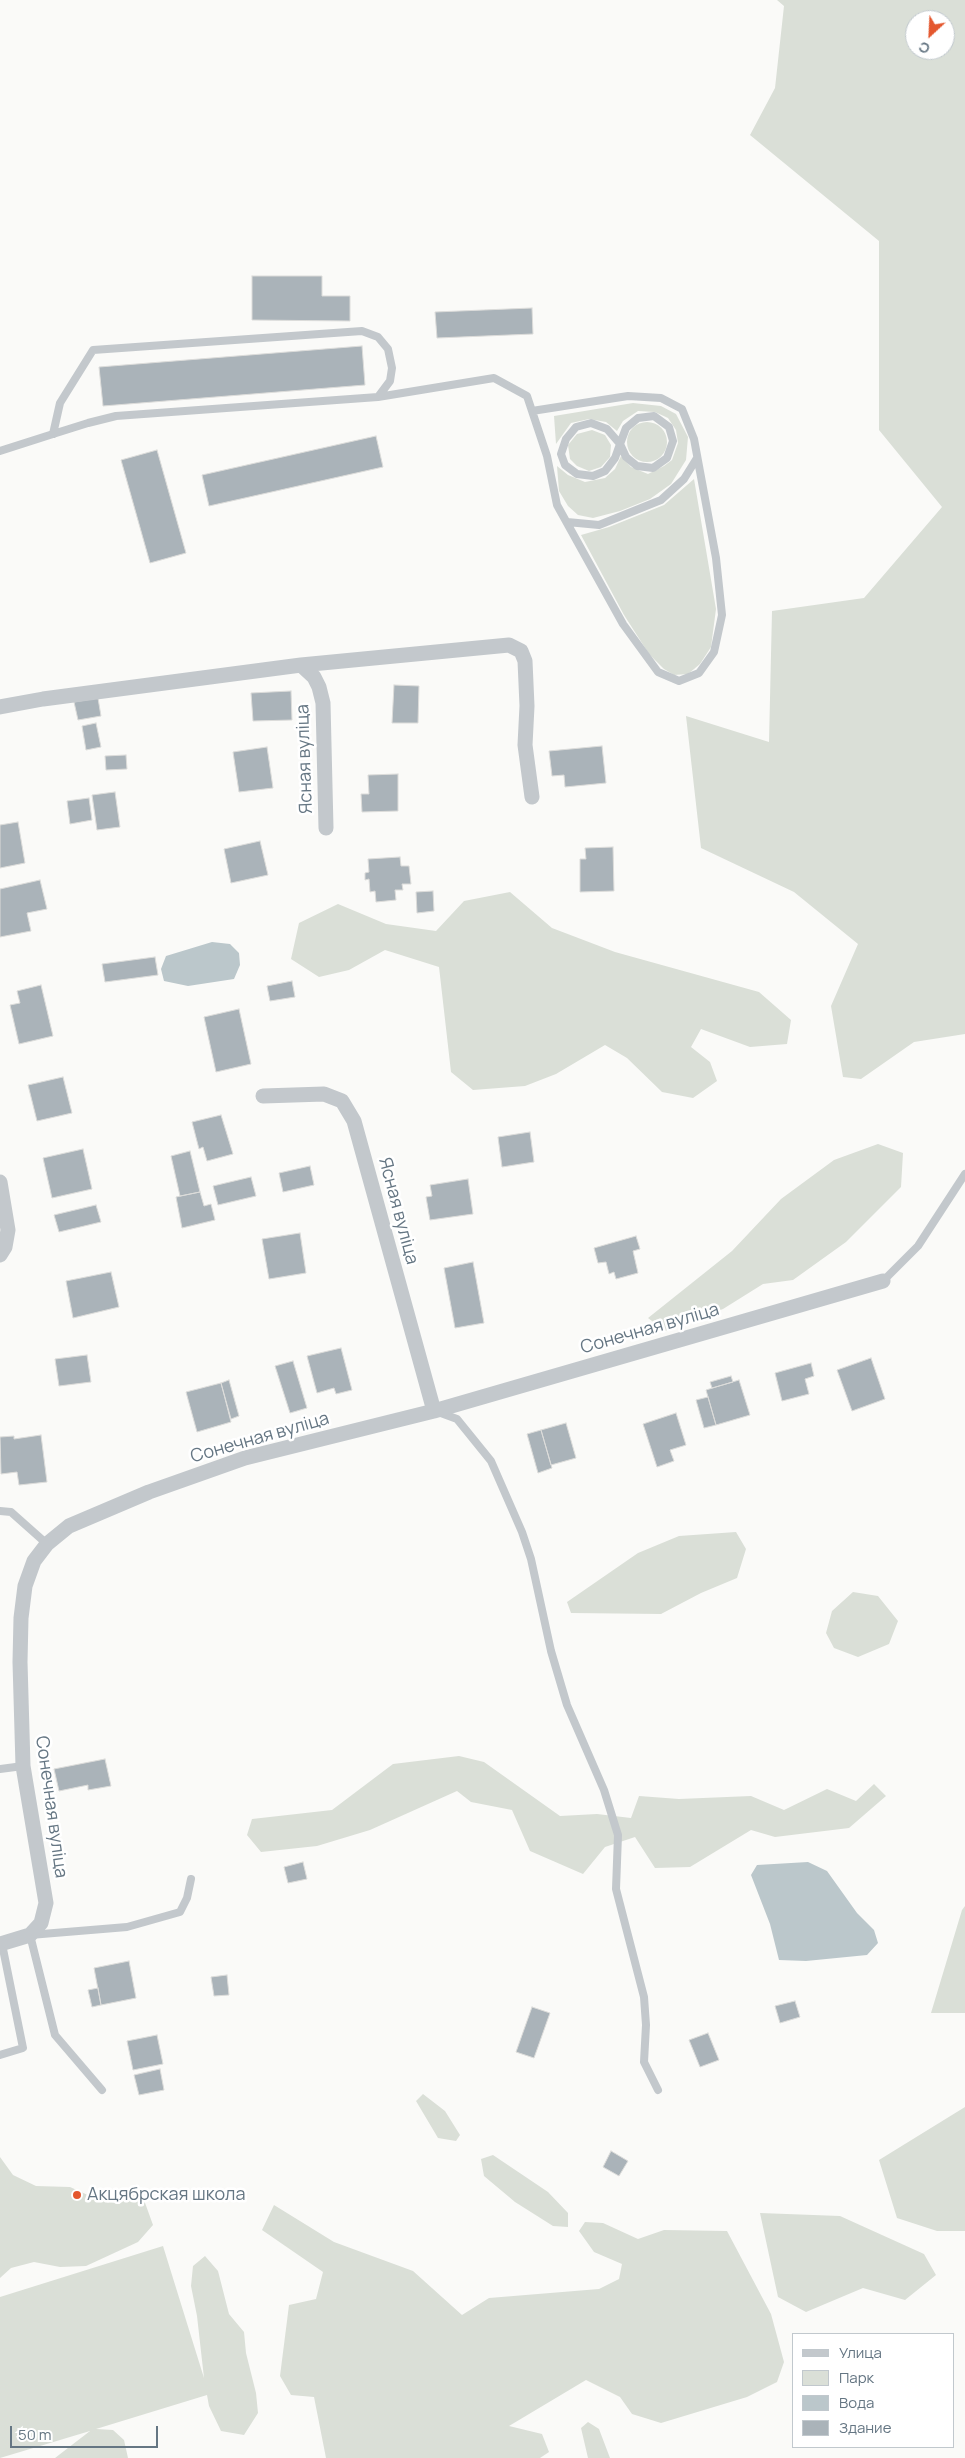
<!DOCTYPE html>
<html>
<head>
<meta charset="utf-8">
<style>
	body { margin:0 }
	#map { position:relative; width:965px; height:2458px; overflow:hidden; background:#fafaf8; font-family:Manrope,sans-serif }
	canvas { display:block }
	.legend { position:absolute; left:792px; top:2333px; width:162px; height:115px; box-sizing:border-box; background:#fff; border:1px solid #c1c8cd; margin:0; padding:6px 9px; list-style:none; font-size:15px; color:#657683 }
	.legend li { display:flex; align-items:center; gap:10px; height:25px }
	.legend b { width:25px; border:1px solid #c1c8cd }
	.north { position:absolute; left:905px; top:10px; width:50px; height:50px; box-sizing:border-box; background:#fff; border:1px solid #c1c8cd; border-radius:50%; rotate:205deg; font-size:14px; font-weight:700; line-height:20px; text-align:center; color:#657683 }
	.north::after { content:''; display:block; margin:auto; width:18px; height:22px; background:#e4572e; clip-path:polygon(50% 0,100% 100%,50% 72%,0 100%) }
	.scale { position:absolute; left:10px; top:2426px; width:148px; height:22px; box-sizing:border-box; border:2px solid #657683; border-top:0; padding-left:6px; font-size:15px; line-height:18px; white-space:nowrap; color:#657683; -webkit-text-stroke:4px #fff; paint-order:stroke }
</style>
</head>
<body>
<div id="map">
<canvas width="965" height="2458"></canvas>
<ul class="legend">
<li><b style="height:6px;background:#c3c8cc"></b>Улица</li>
<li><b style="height:14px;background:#dadfd7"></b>Парк</li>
<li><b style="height:14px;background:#bbc7cb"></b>Вода</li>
<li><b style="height:14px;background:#aab3b9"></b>Здание</li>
</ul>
<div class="north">С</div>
<div class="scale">50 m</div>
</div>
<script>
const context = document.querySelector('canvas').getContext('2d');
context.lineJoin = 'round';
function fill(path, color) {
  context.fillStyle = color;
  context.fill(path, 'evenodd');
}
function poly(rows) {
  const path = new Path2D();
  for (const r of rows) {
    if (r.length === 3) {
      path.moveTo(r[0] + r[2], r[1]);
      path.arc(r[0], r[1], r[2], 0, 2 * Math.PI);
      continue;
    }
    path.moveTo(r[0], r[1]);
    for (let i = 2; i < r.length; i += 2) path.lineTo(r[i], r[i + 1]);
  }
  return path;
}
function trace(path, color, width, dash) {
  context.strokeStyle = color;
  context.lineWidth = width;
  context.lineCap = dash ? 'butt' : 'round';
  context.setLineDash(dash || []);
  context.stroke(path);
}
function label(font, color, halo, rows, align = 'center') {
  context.font = font + ' Manrope,sans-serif';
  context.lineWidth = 5;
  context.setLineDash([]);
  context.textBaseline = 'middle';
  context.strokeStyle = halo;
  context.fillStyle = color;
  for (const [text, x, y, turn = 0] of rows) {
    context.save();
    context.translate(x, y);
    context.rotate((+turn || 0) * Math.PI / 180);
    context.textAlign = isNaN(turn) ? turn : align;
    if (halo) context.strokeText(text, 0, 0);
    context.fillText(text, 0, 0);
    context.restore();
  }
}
const green = poly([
	[777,0,965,0,965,1034,914,1042,861,1079,843,1077,831,1006,858,944,794,892,701,848,686,716,769,742,772,611,864,598,942,507,879,430,879,241,750,135,775,88,784,6],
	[915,20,945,20,945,50,915,50],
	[633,403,661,406,676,414,688,437,686,460,671,484,650,499,620,511,593,518,578,515,568,506,559,491,557,466,568,475,585,482,605,478,615,469,621,456,631,467,648,474,664,466,672,460,678,443,676,430,668,418,655,412,638,411,623,421,617,431,606,422,589,419,571,423,556,444,554,416],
	[647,442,20],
	[592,430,605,435,611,445,610,457,601,467,589,471,577,466,570,459,568,445,577,434],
	[694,479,716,609,711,647,700,664,688,674,674,675,664,669,649,654,624,615,581,535,609,527,664,505],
	[510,892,552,928,615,952,759,992,791,1020,787,1044,750,1047,701,1029,691,1047,710,1062,717,1081,693,1098,662,1092,627,1058,605,1045,556,1074,525,1086,473,1090,451,1072,439,967,385,950,349,970,319,977,291,959,299,923,338,904,386,924,436,931,464,901],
	[878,1144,903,1153,901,1187,846,1242,793,1280,763,1284,723,1309,665,1331,648,1318,732,1251,781,1199,834,1160],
	[736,1532,746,1549,737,1578,701,1593,661,1614,571,1613,567,1602,638,1553,679,1536],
	[853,1592,878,1596,898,1621,889,1644,858,1657,834,1648,826,1633,832,1611],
	[459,1756,484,1762,560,1816,597,1814,631,1818,639,1796,679,1799,751,1796,784,1810,827,1789,856,1801,874,1784,886,1796,849,1828,775,1837,751,1830,690,1867,655,1868,635,1837,605,1847,583,1874,530,1851,512,1810,471,1802,457,1791,370,1830,317,1846,261,1852,247,1835,252,1819,332,1810,393,1764],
	[965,1906,965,2013,931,2013,962,1910],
	[423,2094,445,2111,460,2135,456,2141,438,2138,416,2101],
	[965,2107,965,2231,937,2231,897,2218,879,2160],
	[493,2155,548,2192,568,2213,568,2227,553,2226,515,2202,484,2176,481,2159],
	[0,2157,13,2175,36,2186,70,2187,90,2196,119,2204,132,2195,144,2200,153,2225,138,2242,86,2266,60,2267,34,2262,11,2268,0,2278],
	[274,2205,334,2242,413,2271,462,2315,489,2298,599,2289,619,2279,622,2264,594,2252,579,2231,585,2222,603,2223,638,2239,664,2230,727,2231,771,2314,784,2362,777,2382,747,2397,661,2423,632,2414,620,2397,586,2380,509,2426,542,2434,549,2452,540,2458,326,2458,314,2397,291,2395,280,2376,289,2305,316,2299,323,2272,262,2230],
	[760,2213,840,2216,924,2254,936,2275,905,2300,863,2288,806,2312,778,2297],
	[163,2246,204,2378,197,2316,191,2286,193,2266,205,2256,218,2271,229,2314,244,2332,246,2353,256,2393,258,2413,244,2435,221,2431,209,2406,207,2395,96,2429,113,2430,124,2440,128,2458,55,2458,90,2431,0,2458,0,2297],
	[588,2422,599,2429,610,2458,588,2458,581,2428]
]);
const water = poly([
	[212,942,230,944,239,953,240,965,234,979,188,986,164,981,161,969,166,956],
	[808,1862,827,1871,857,1913,874,1930,878,1943,867,1955,806,1961,779,1960,770,1924,751,1875,757,1865]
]);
const building = poly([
	[252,276,322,276,322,296,350,296,350,321,252,320,252,276],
	[532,308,533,334,437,338,435,312,532,308],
	[362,346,365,385,103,406,99,367,362,346],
	[376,436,383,467,209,506,202,475,376,436],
	[157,450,186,553,150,563,121,460,157,450],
	[394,685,419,686,418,723,392,723,394,685],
	[291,691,292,720,253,721,251,693,291,691],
	[98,698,101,716,78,720,74,702,98,698],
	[96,723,101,747,86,750,82,726,96,723],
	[602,746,606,783,565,787,564,775,552,776,549,751,602,746],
	[267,747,273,788,239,792,233,752,267,747],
	[126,755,127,769,106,770,105,756,126,755],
	[398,774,398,811,362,812,361,794,369,794,368,775,398,774],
	[115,792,120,827,97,830,92,795,115,792],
	[89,798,92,820,70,824,67,801,89,798],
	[18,822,25,863,0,868,0,825,18,822],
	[260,841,268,875,231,883,224,849,260,841],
	[613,847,614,891,580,892,580,859,586,859,585,848,613,847],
	[400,857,401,866,409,866,411,884,402,884,403,890,395,890,396,900,376,902,375,891,370,892,369,879,365,880,365,873,369,872,368,859,400,857],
	[40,880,47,909,27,913,31,931,0,937,0,889,40,880],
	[433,891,434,911,417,913,416,892,433,891],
	[155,957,158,975,105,982,102,964,155,957],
	[292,981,295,997,270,1001,267,986,292,981],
	[41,985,53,1036,19,1044,10,1005,20,1003,17,991,41,985],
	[239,1009,251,1064,216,1072,204,1017,239,1009],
	[63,1077,72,1113,37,1121,28,1085,63,1077],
	[221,1115,233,1154,207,1161,203,1147,199,1149,192,1122,221,1115],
	[530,1132,534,1162,502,1167,498,1137,530,1132],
	[83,1149,92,1189,52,1198,43,1158,83,1149],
	[190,1151,200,1192,180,1196,171,1156,190,1151],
	[310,1166,314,1185,283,1192,279,1173,310,1166],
	[251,1177,256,1196,218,1205,213,1186,251,1177],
	[468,1179,473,1214,430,1220,426,1197,432,1196,430,1185,468,1179],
	[200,1192,204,1206,211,1204,215,1220,182,1228,176,1197,200,1192],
	[96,1205,101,1222,59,1232,54,1215,96,1205],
	[300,1233,306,1273,269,1279,262,1239,300,1233],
	[636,1236,640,1249,633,1251,638,1273,616,1279,614,1272,609,1274,606,1262,598,1263,594,1248,636,1236],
	[473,1262,484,1323,455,1328,444,1268,473,1262],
	[111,1272,119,1307,73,1318,66,1281,111,1272],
	[341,1348,352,1390,336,1394,334,1388,317,1393,307,1356,341,1348],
	[87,1355,91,1382,59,1386,55,1359,87,1355],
	[871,1358,885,1399,852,1411,837,1370,871,1358],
	[293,1361,307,1408,290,1413,275,1366,293,1361],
	[811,1363,814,1376,805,1379,809,1394,782,1401,775,1373,811,1363],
	[731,1376,733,1382,712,1388,710,1382,731,1376],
	[229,1380,239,1416,231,1419,221,1383,229,1380],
	[739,1380,750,1415,716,1425,706,1390,739,1380],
	[221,1383,231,1422,197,1432,186,1392,221,1383],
	[708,1397,716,1425,704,1428,696,1400,708,1397],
	[676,1413,686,1445,670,1450,674,1461,657,1467,643,1424,676,1413],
	[566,1423,576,1458,551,1465,541,1430,566,1423],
	[541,1430,552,1468,538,1473,527,1434,541,1430],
	[41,1435,47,1482,19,1485,17,1472,1,1474,0,1437,14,1436,14,1439,41,1435],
	[105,1759,111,1786,88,1790,88,1785,59,1791,54,1769,105,1759],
	[303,1862,307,1879,288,1883,284,1867,303,1862],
	[129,1961,136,1998,101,2005,94,1968,129,1961],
	[227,1975,229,1995,214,1996,211,1977,227,1975],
	[98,1988,101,2005,92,2007,88,1990,98,1988],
	[795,2001,800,2017,780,2023,775,2006,795,2001],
	[532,2007,550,2013,534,2058,516,2052,532,2007],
	[708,2033,719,2060,700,2067,689,2040,708,2033],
	[157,2035,163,2064,133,2070,127,2041,157,2035],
	[160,2069,164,2090,139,2095,134,2075,160,2069],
	[611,2151,628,2161,619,2176,603,2167,611,2151]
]);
const lane = poly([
	[378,397,494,378,527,396,547,456,557,505,623,624,658,672,679,681,699,673,714,652,722,615,716,558,694,439,682,409,661,398,628,396,532,411],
	[620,444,626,428,638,418,654,416,669,427,673,441,667,458,653,468,637,466,626,457,620,444,607,429,591,423,576,427,566,439,561,454,565,465,577,474,593,476,605,471,615,458,620,444],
	[0,451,53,434,88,423,116,416,378,397,390,381,392,368,388,349,378,337,362,331,93,350,60,403,53,434],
	[567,522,599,525,661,500,684,479,697,458],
	[883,1281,918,1246,965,1174],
	[438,1412,457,1419,491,1461,522,1532,531,1559,551,1651,567,1705,604,1790,618,1835,616,1889,644,1997,646,2025,644,2062,658,2090],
	[0,1511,11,1512,47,1544],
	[0,1769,23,1766],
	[0,2055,23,2048,2,1944],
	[102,2090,55,2035,30,1935,127,1927,180,1912,187,1898,191,1879]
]);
const street = poly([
	[301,665,314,677,319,687,323,703,326,828],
	[0,707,43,699,301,665,509,645,521,651,525,661,527,706,525,745,532,797],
	[263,1096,324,1094,342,1101,354,1121,434,1411],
	[0,1182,8,1230,5,1247,0,1255],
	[0,1944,30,1935,41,1923,46,1903,23,1766,20,1662,21,1618,25,1586,34,1561,47,1544,69,1526,149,1492,245,1458,434,1411,883,1281]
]);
const markers = [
	[77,2195,5,"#e4572e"]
];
const streetNames = [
	["Ясная вуліца",305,759,-92],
	["Ясная вуліца",398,1211,75],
	["Сонечная вуліца",650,1329,-16],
	["Сонечная вуліца",260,1438,-16],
	["Сонечная вуліца",51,1807,82]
];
const poiNames = [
	["Акцябрская школа",87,2195]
];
fill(green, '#dadfd7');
fill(water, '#bbc7cb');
fill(building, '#aab3b9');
trace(building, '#dcdcda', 1);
trace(lane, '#c3c8cc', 8);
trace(street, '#c3c8cc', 15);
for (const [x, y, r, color] of markers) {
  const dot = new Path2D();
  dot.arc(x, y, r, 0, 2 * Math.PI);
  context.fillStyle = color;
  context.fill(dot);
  trace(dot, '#fff', 2);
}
label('18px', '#657683', '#fff', streetNames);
label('18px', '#657683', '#fff', poiNames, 'left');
</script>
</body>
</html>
